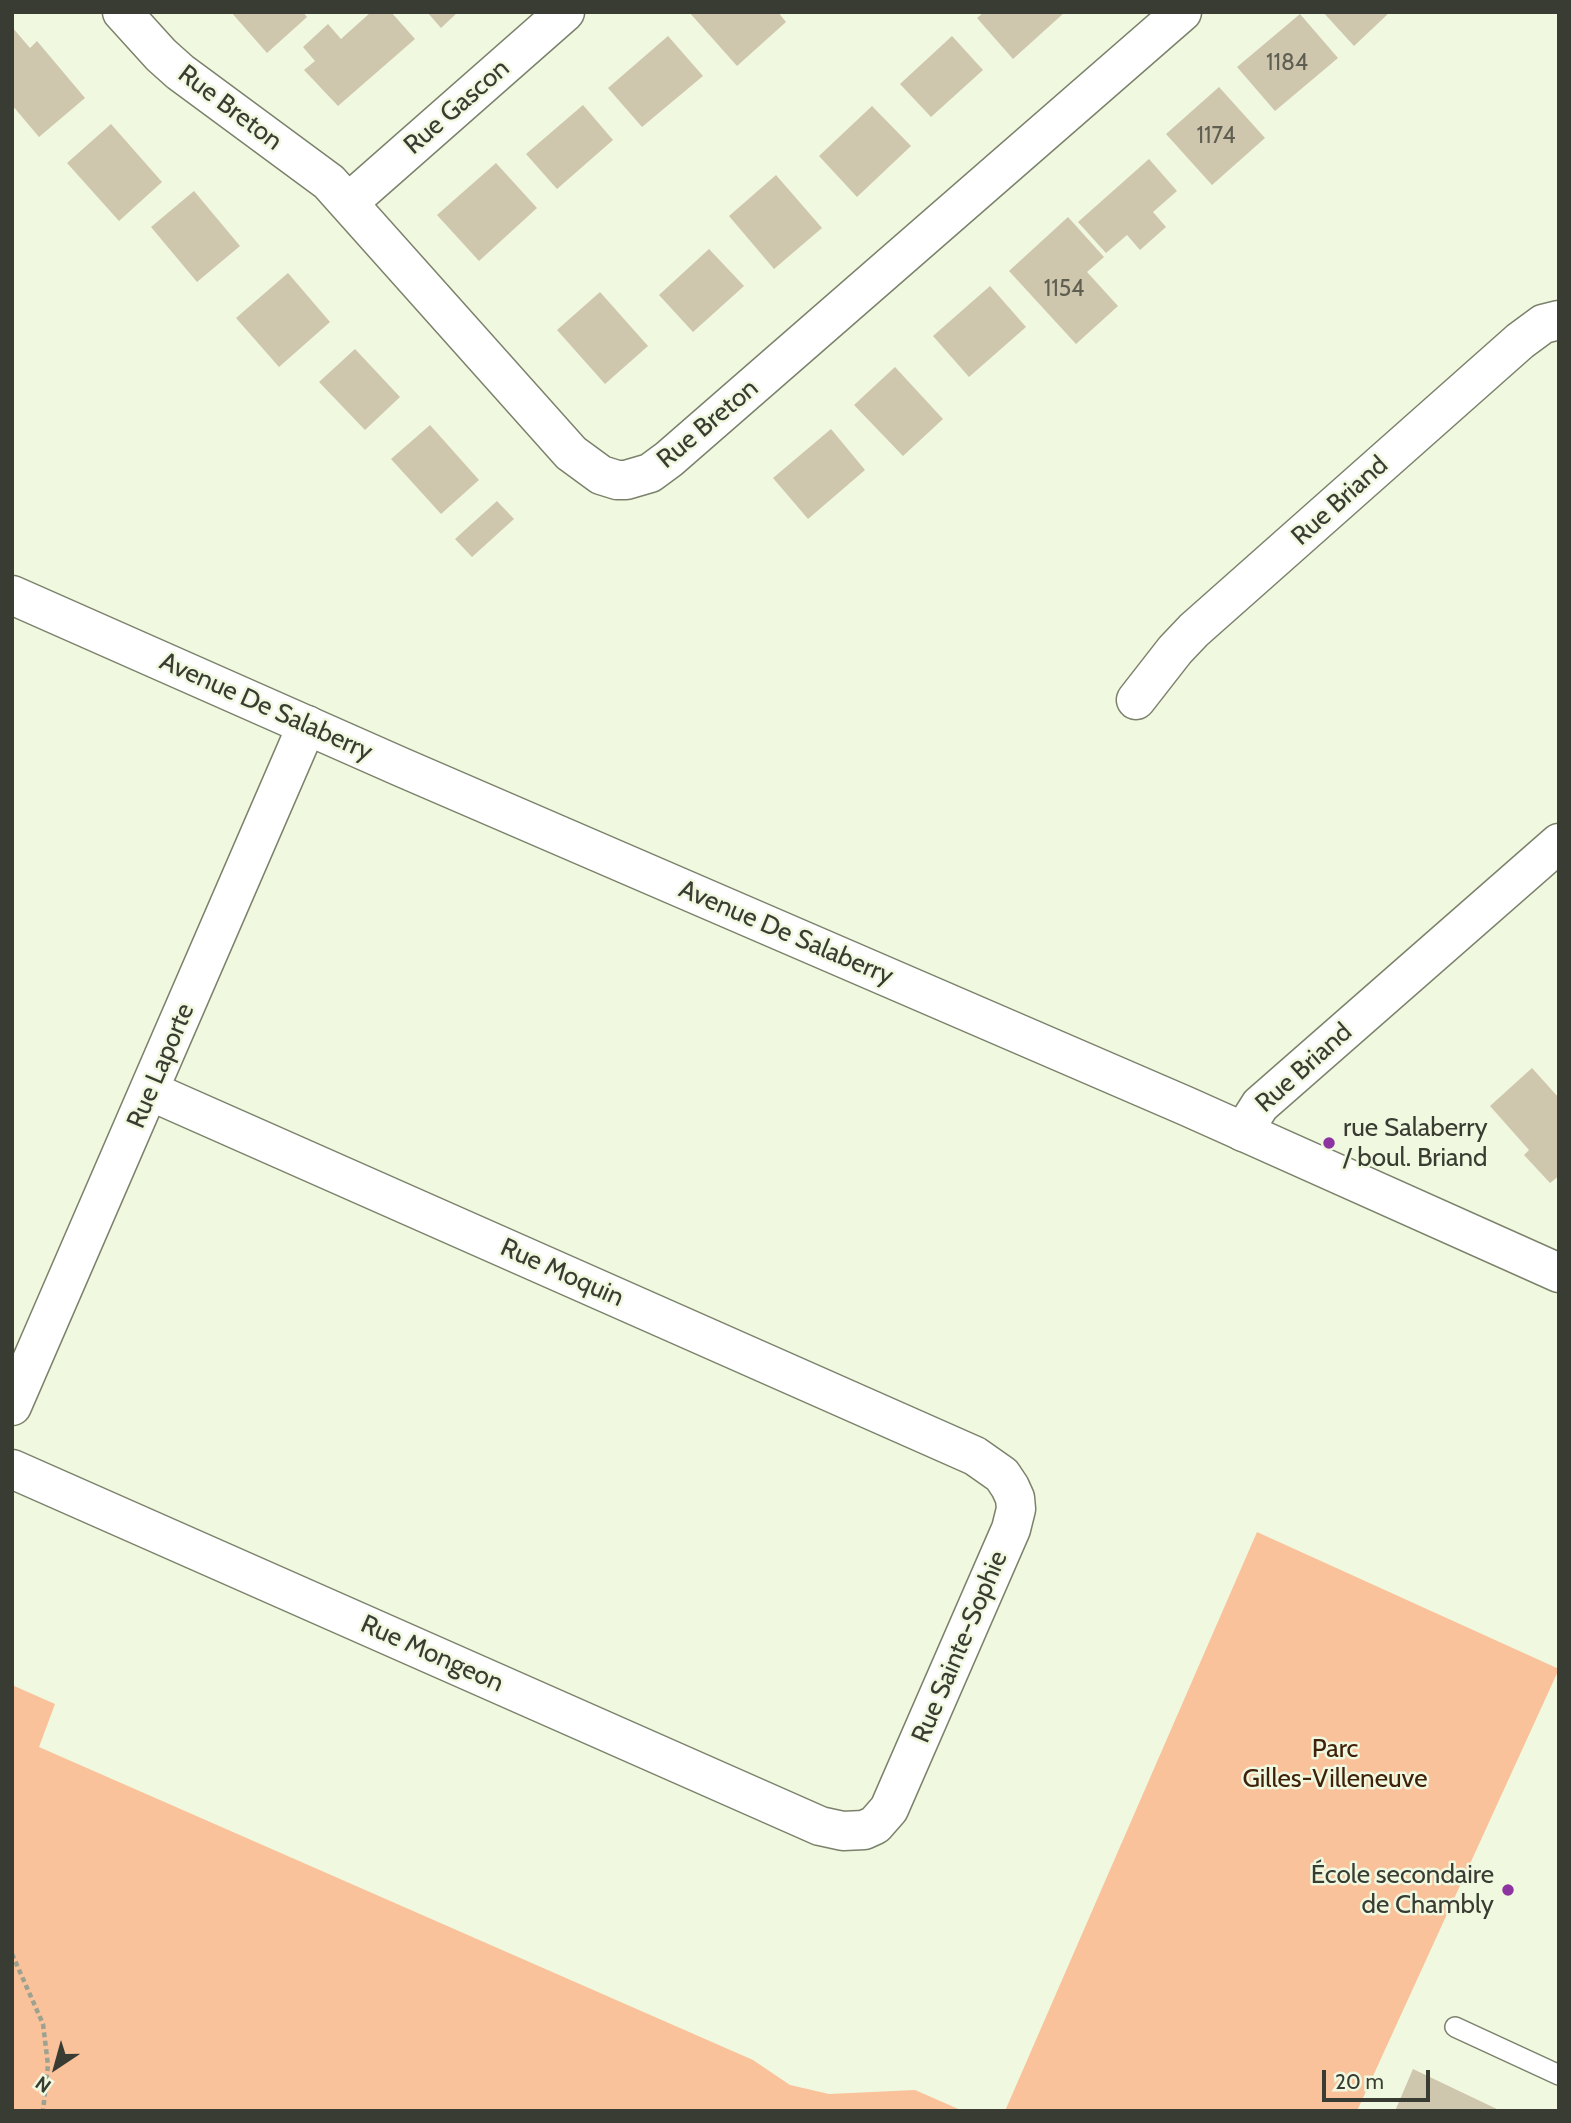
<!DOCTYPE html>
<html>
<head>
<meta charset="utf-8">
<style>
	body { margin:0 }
	#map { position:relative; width:1571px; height:2123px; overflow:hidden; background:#f0f8df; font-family:Cabin,sans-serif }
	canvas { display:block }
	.frame { position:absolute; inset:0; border:14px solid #393c32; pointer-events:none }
	.north { position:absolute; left:21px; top:2032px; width:70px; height:70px; -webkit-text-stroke:5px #f0f8df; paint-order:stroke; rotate:216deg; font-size:19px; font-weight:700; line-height:28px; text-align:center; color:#393c32 }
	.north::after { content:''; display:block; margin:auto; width:24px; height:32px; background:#393c32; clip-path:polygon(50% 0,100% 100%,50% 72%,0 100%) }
	.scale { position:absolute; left:1322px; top:2070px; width:108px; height:32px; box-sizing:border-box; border:4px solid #393c32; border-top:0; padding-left:9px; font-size:21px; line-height:24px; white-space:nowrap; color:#393c32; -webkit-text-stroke:5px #f0f8df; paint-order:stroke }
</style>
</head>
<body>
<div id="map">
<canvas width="1571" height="2123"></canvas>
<div class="frame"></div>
<div class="north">N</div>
<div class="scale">20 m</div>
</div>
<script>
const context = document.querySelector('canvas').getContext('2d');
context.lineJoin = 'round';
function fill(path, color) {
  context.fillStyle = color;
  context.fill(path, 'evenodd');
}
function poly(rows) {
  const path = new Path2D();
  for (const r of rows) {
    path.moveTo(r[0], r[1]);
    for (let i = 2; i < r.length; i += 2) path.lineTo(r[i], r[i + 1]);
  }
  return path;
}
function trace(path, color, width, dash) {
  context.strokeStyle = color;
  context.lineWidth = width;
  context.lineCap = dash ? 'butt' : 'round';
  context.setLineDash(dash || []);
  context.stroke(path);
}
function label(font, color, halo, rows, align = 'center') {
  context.font = font + ' Cabin,sans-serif';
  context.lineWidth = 5;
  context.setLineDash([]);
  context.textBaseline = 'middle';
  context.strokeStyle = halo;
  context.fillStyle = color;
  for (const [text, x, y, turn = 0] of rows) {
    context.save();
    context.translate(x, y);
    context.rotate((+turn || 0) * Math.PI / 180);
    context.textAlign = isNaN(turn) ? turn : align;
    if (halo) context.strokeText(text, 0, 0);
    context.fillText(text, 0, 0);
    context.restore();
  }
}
const green = poly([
	[1257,1532,1559,1669,1357,2111,1005,2111],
	[12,1685,55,1704,39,1747,753,2060,790,2085,829,2094,915,2090,963,2111,12,2111]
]);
const building = poly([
	[231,12,303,12,307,17,267,53],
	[371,12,391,12,415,39,338,106,304,70,315,61,303,47,328,24,341,39],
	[427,12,458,12,441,28],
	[689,12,778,12,786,22,737,66],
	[984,12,1065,12,1013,59,977,18],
	[1323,12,1390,12,1354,46],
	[1300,14,1338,58,1275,111,1237,67],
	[12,27,30,48,37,41,85,98,39,137,12,105],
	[668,36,703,76,642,127,608,88],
	[952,36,983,70,931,117,900,84],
	[1219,87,1265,138,1212,185,1166,134],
	[583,105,613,140,557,189,526,154],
	[872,106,911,146,857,197,819,156],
	[111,124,162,182,119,221,67,163],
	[1149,159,1177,191,1153,212,1166,227,1140,250,1127,235,1106,253,1078,222],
	[496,163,537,208,479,261,437,215],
	[776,175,822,228,774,269,729,216],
	[194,191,240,246,197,282,151,227],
	[1068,217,1104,257,1087,272,1118,306,1076,344,1009,271],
	[709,249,744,286,693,332,659,295],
	[288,273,330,322,279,367,236,318],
	[990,286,1026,327,969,377,933,336],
	[600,292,648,346,605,384,557,330],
	[355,349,400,397,365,430,319,382],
	[895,367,943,419,903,456,854,405],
	[430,425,479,480,441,514,391,459],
	[831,429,865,470,808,519,773,478],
	[497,501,514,519,472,557,455,539],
	[1532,1068,1559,1098,1559,1176,1550,1183,1524,1155,1529,1150,1490,1106],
	[1413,2069,1501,2111,1395,2111]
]);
const path = poly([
	[12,1954,43,2024,48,2065,43,2111]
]);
const service = poly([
	[1455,2027,1559,2075]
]);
const minor = poly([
	[122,12,161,55,180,72,329,182,571,453,601,475,617,480,626,480,650,473,669,459,1182,12],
	[348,203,565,12],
	[1136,700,1175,650,1194,630,1520,341,1543,324,1559,320],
	[1243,1132,1260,1105,1559,843],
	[12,1406,307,725],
	[12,1469,820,1826,843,1831,864,1830,875,1825,889,1809,1011,1529,1016,1509,1015,1498,1010,1487,1002,1475,975,1456,150,1091]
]);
const tertiary = poly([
	[12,595,401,767,1186,1106,1559,1273]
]);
const markers = [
	[1329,1143,7,"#8d34a1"],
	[1508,1890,7,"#8d34a1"]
];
const numberNames = [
	["1184",1287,63],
	["1174",1216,136],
	["1154",1064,289]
];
const streetNames = [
	["Rue Gascon",457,107,-41],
	["Rue Breton",230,108,37],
	["Rue Breton",708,424,-40],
	["Rue Briand",1340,501,-42],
	["Avenue De Salaberry",266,707,24],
	["Avenue De Salaberry",786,933,23],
	["Rue Laporte",161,1066,-67],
	["Rue Briand",1304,1068,-42],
	["Rue Moquin",562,1273,24],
	["Rue Sainte-Sophie",960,1647,-67],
	["Rue Mongeon",432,1654,24]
];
const poiNames = [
	["rue Salaberry",1343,1128],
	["/ boul. Briand",1343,1158],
	["École secondaire",1494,1875,"right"],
	["de Chambly",1494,1905,"right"]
];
const parkNames = [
	["Parc",1335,1749],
	["Gilles-Villeneuve",1335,1779]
];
fill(green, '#f9c29b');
fill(building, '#cfc6ae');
trace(service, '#7b826c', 22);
trace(minor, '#7b826c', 41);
trace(tertiary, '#7b826c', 41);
trace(path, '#9da290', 4.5, [5, 3.5]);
trace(service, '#fff', 19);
trace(minor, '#fff', 38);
trace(tertiary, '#fff', 38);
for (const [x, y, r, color] of markers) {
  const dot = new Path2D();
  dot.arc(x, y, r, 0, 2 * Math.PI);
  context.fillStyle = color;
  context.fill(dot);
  trace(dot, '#f0f8df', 2.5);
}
label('23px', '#5e5e51', null, numberNames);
label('26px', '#393c32', '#f0f8df', streetNames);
label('26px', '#393c32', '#f0f8df', poiNames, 'left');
label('26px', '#40220a', '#f0f8df', parkNames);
</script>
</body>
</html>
